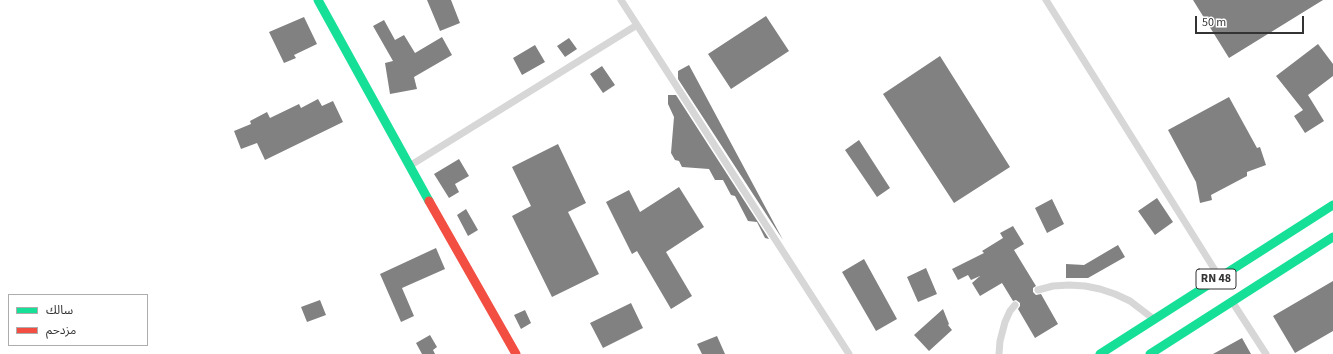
<!DOCTYPE html>
<html>
<head>
<meta charset="utf-8">
<style>
	body { margin:0 }
	#map { position:relative; width:1333px; height:354px; overflow:hidden; background:#fff; font-family:"Source Sans 3","Noto Sans Arabic",sans-serif }
	canvas { display:block }
	.legend { position:absolute; left:8px; top:294px; width:140px; height:52px; box-sizing:border-box; background:#fff; border:1px solid #adadad; margin:0; padding:5px 7px; list-style:none; font-size:12px; color:#333 }
	.legend li { display:flex; align-items:center; gap:8px; height:20px }
	.legend b { width:20px; border:1px solid #adadad }
	.scale { position:absolute; left:1195px; top:16px; width:109px; height:18px; box-sizing:border-box; border:2px solid #333; border-top:0; padding-left:5px; font-size:12px; line-height:14px; white-space:nowrap; color:#333; -webkit-text-stroke:3px #fff; paint-order:stroke }
</style>
</head>
<body>
<div id="map">
<canvas width="1333" height="354"></canvas>
<ul class="legend">
<li><b style="height:5px;background:#16e098"></b>سالك</li>
<li><b style="height:5px;background:#f24e42"></b>مزدحم</li>
</ul>
<div class="scale">50 m</div>
</div>
<script>
const context = document.querySelector('canvas').getContext('2d');
context.lineJoin = 'round';
function fill(path, color) {
  context.fillStyle = color;
  context.fill(path, 'evenodd');
}
function poly(rows) {
  const path = new Path2D();
  for (const r of rows) {
    path.moveTo(r[0], r[1]);
    for (let i = 2; i < r.length; i += 2) path.lineTo(r[i], r[i + 1]);
  }
  return path;
}
function trace(path, color, width, dash) {
  context.strokeStyle = color;
  context.lineWidth = width;
  context.lineCap = dash ? 'butt' : 'round';
  context.setLineDash(dash || []);
  context.stroke(path);
}
function label(font, color, halo, rows, align = 'center') {
  context.font = font + ' "Source Sans 3",sans-serif';
  context.lineWidth = 4;
  context.setLineDash([]);
  context.textBaseline = 'middle';
  context.strokeStyle = halo;
  context.fillStyle = color;
  for (const [text, x, y, turn = 0] of rows) {
    context.save();
    context.translate(x, y);
    context.rotate((+turn || 0) * Math.PI / 180);
    context.textAlign = isNaN(turn) ? turn : align;
    if (halo) context.strokeText(text, 0, 0);
    context.fillText(text, 0, 0);
    context.restore();
  }
}
const building = poly([
	[427,0,451,0,460,23,440,31],
	[1193,0,1323,0,1229,58],
	[766,16,789,51,731,89,708,54],
	[304,17,317,44,294,55,296,58,284,63,269,32],
	[384,20,395,40,404,35,415,53,442,37,452,55,414,77,417,89,390,94,385,63,393,61,373,26],
	[569,38,577,49,565,57,557,46],
	[1318,44,1333,64,1333,76,1308,95,1324,121,1305,133,1294,116,1303,110,1276,76],
	[535,45,545,62,522,75,513,58],
	[940,56,1010,167,954,203,883,94],
	[689,65,783,240,678,79,678,71],
	[602,66,615,85,603,93,590,74],
	[668,95,676,95,769,239,765,238,757,222,748,221,735,196,731,195,723,180,715,180,709,169,682,167,679,161,675,160,671,153,674,117,668,104],
	[1229,97,1257,148,1260,147,1266,165,1247,172,1247,176,1211,195,1212,200,1200,203,1196,182,1168,130],
	[318,99,322,106,333,101,343,122,265,160,257,143,241,149,234,131,251,124,250,121,267,112,270,118,299,104,301,108],
	[859,140,890,188,877,197,845,150],
	[558,144,586,203,568,212,599,274,552,297,512,216,531,206,512,167],
	[459,159,469,176,455,184,459,192,449,198,434,174],
	[679,187,704,227,666,252,692,296,671,309,637,251,632,254,606,202,629,190,640,212],
	[1157,198,1173,222,1155,235,1138,211],
	[1052,199,1064,224,1047,233,1035,208],
	[466,209,478,230,468,236,457,215],
	[1013,226,1024,244,1014,250,1036,286,1033,288,1033,292,1036,295,1041,294,1058,324,1035,338,1018,309,1020,306,1020,303,1016,300,1013,301,1002,283,980,296,972,283,980,276,971,280,968,275,958,280,952,269,984,253,982,251,1003,238,1000,233],
	[1118,245,1125,257,1088,278,1066,278,1066,264,1084,265],
	[436,248,445,269,402,288,414,316,401,322,380,274],
	[864,259,897,319,876,331,842,272],
	[926,268,937,294,918,302,907,277],
	[1333,281,1333,331,1295,353,1273,316],
	[320,300,326,315,307,322,301,307],
	[631,303,643,328,603,348,590,323],
	[943,309,949,324,948,325,952,330,929,351,914,335],
	[525,310,531,323,521,329,514,315],
	[430,335,437,347,433,350,435,354,422,354,416,343],
	[717,336,725,354,702,354,697,344],
	[1242,338,1251,354,1213,354]
]);
const lane = poly([
	[621,0,849,354],
	[1046,0,1218,275],
	[411,165,637,25],
	[1038,290,1053,286,1069,285,1085,286,1100,289,1115,294,1130,301,1151,317],
	[1233,303,1266,354],
	[999,354,1000,341,1005,322,1010,311,1015,305]
]);
const fast = poly([
	[318,0,429,201],
	[1100,354,1333,205],
	[1150,354,1333,237]
]);
const jam = poly([
	[429,201,516,354]
]);
const shields = [
	[1216,279,40]
];
const shieldNames = [
	["RN 48",1216,279]
];
fill(building, '#818181');
trace(lane, '#d7d7d7', 7);
trace(fast, '#16e098', 9);
trace(jam, '#f24e42', 9);
for (const [x, y, w] of shields) {
  const box = new Path2D();
  box.roundRect(x - w / 2, y - 10, w, 20, 3);
  context.fillStyle = '#fff';
  context.fill(box);
  trace(box, '#333', 1);
}
label('bold 12px', '#333', null, shieldNames);
</script>
</body>
</html>
